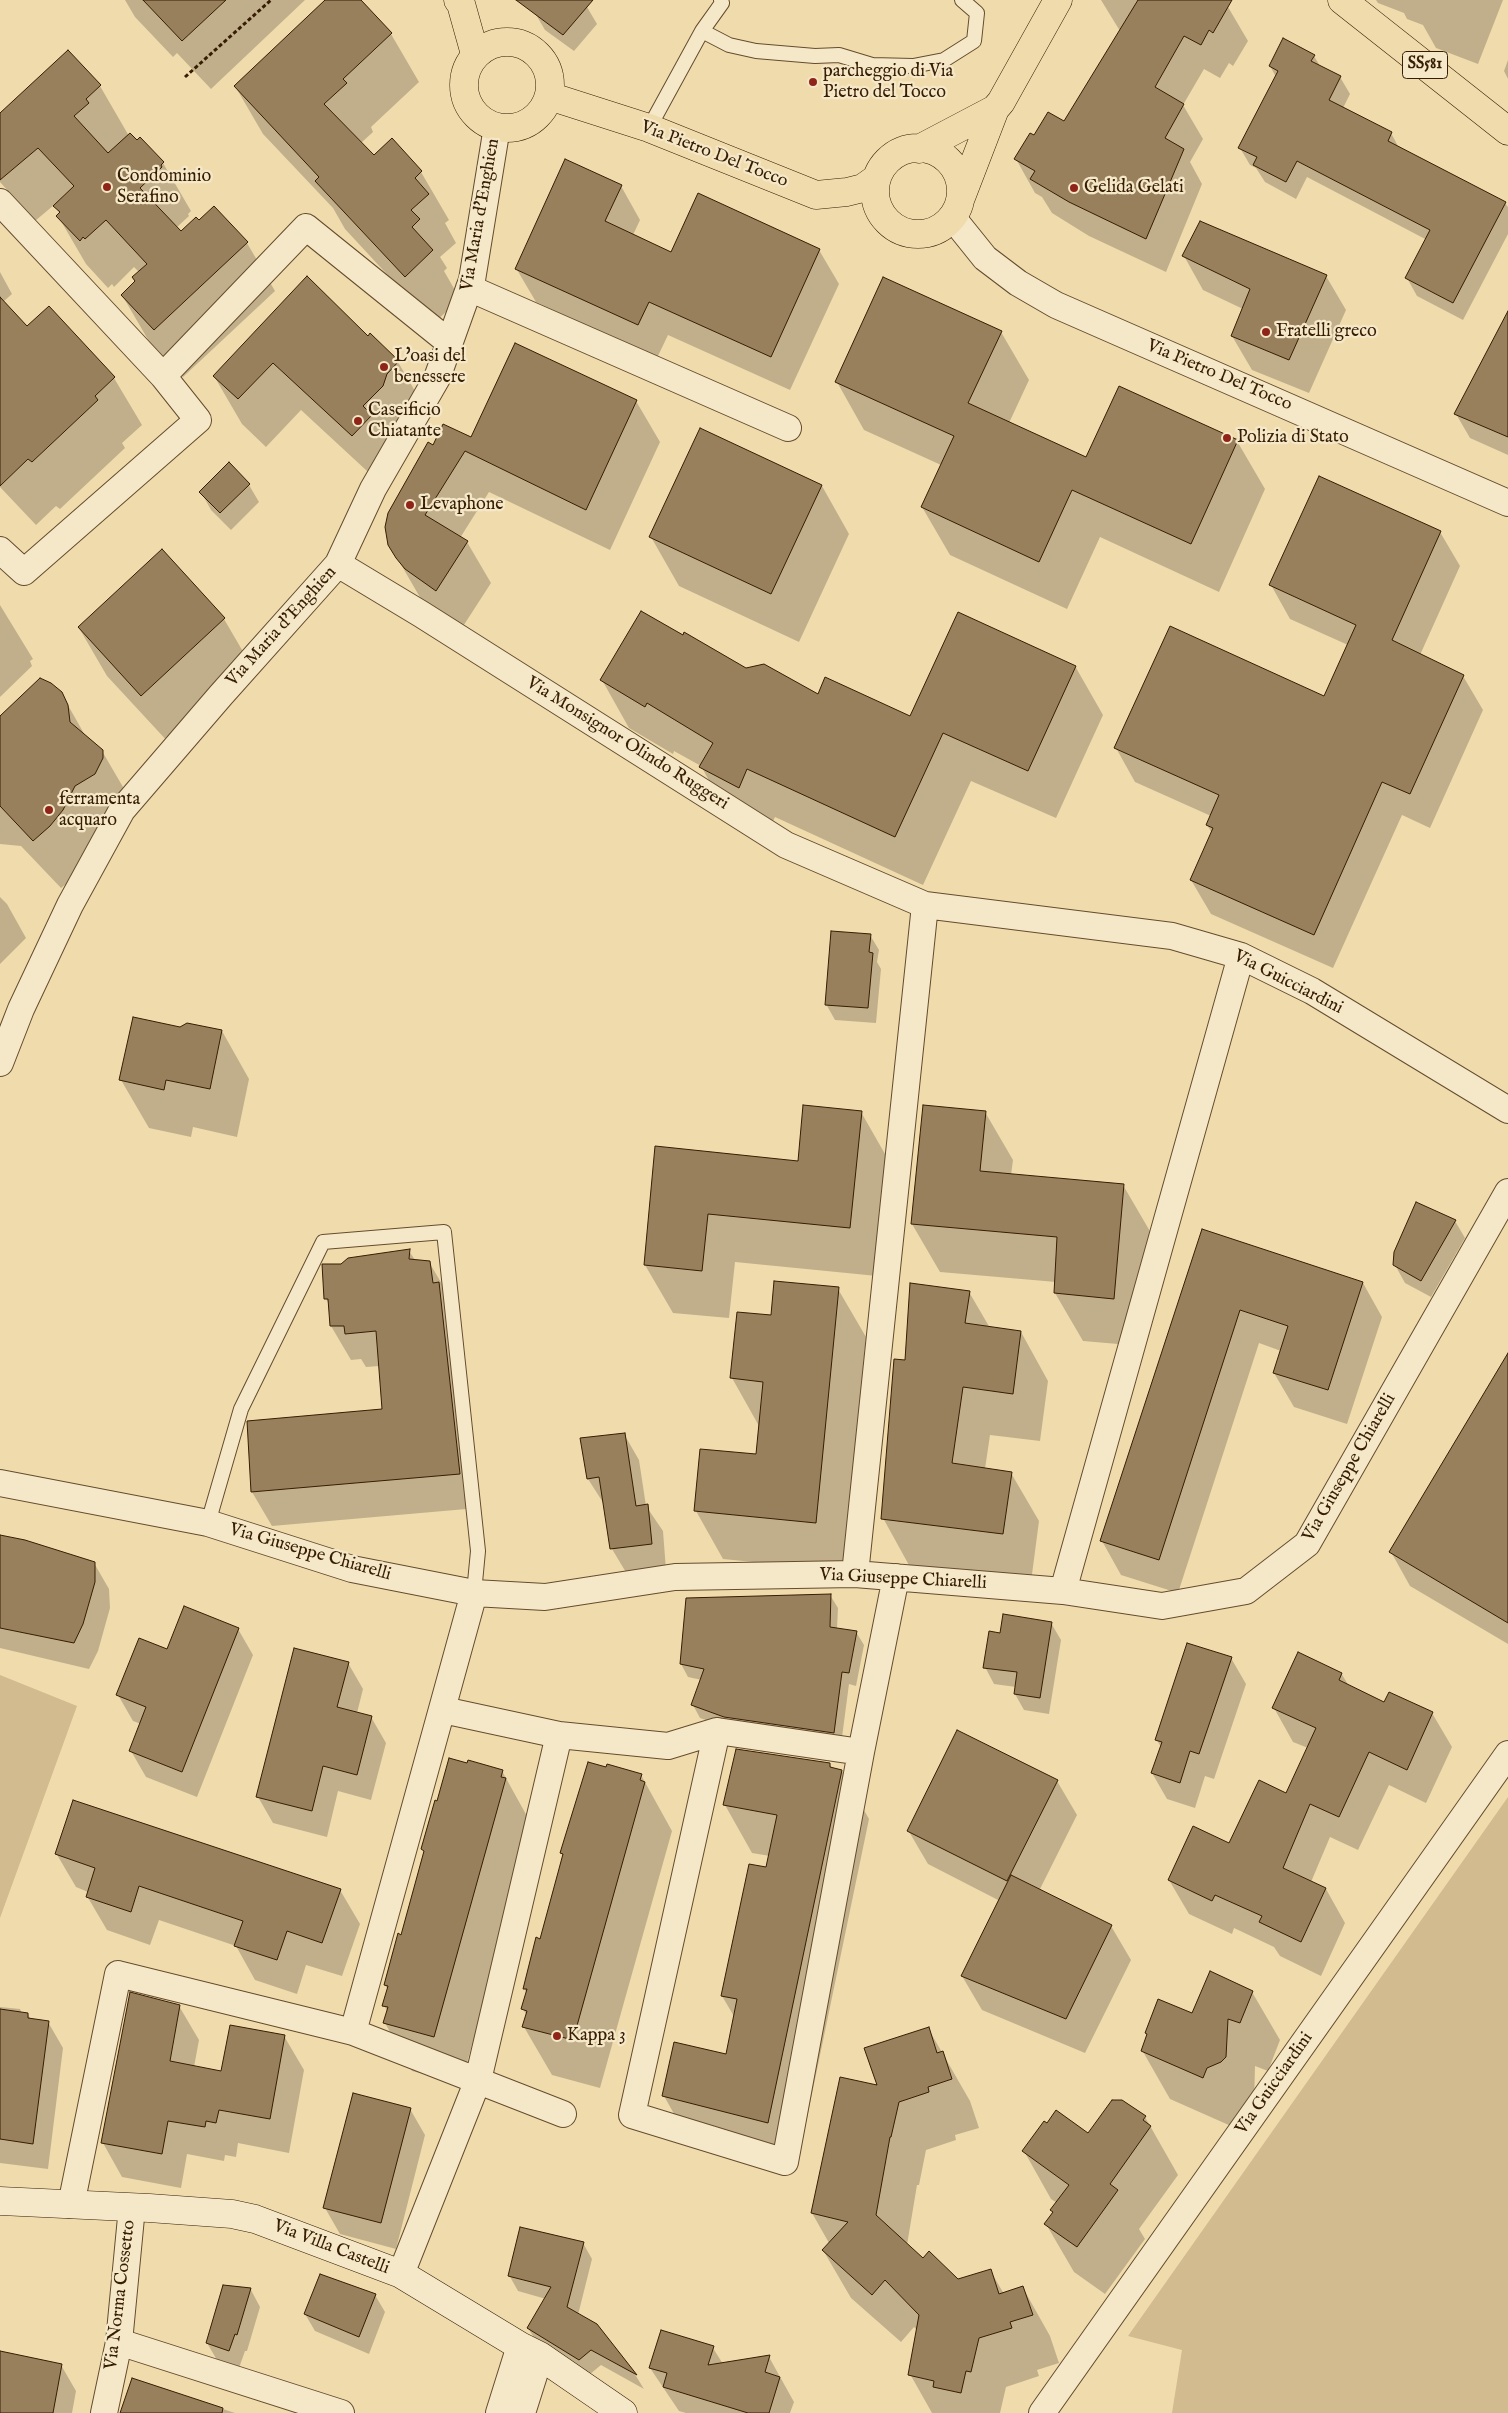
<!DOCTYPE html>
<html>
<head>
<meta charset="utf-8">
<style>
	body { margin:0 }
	canvas { display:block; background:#f0dbac }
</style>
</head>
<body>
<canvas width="1508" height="2413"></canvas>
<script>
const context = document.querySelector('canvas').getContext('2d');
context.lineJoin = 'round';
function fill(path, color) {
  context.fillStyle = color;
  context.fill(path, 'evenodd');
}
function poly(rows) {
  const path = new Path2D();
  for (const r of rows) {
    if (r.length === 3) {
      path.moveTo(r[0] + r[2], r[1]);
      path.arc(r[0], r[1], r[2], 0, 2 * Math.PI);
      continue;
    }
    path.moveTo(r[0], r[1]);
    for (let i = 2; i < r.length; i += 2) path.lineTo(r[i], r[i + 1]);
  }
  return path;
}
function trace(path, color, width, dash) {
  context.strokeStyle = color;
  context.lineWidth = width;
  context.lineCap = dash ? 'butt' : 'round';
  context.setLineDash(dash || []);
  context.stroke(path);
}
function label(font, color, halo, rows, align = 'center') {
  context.font = font + ' "IM FELL English",serif';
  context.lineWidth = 4.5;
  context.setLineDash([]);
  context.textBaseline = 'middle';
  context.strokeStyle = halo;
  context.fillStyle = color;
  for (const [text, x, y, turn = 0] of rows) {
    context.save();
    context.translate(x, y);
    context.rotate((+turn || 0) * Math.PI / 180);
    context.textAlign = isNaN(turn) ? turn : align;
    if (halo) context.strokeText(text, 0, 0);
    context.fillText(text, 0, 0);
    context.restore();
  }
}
const green = poly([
	[0,1675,77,1706,0,1918],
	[1508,1797,1508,2413,1172,2413,1182,2350,1128,2336]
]);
const shadow = poly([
	[125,0,305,0,211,89,177,53,173,57,135,17],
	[326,0,361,0,391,34,419,82,371,127,373,132,361,143,373,156,392,139,421,172,449,220,445,223,456,243,440,257,447,268,444,271,460,299,433,324,345,229,333,208,263,134,235,86],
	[545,0,578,0,587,7,597,24,574,51,545,30,535,13],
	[1101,0,1219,0,1228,7,1248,41,1233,66,1229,63,1220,78,1204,69,1183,105,1203,139,1190,162,1202,184,1166,272,1089,236,1052,213,1042,197,1035,193,1016,159,1035,137,1064,123,1120,31],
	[1376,0,1503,0,1478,64,1436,48,1423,25,1407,19,1404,13,1378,3],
	[68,52,100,86,129,136,163,163,191,211,188,214,189,216,176,228,181,233,199,222,214,208,247,243,275,291,183,377,150,343,122,295,136,282,139,272,134,267,114,287,112,284,108,288,86,264,58,216,60,214,54,205,35,221,0,182,0,115],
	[1314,56,1320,66,1340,77,1350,94,1343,108,1391,133,1399,148,1505,203,1508,207,1508,234,1463,320,1417,296,1407,278,1427,240,1307,177,1296,199,1265,182,1256,168,1250,165,1240,148,1276,77,1270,66],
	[1508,60,1508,79,1504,71],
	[621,186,640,220,633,235,672,253,819,250,839,284,790,390,668,335,657,358,536,302,516,268],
	[1184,256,1326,276,1346,310,1309,393,1252,370,1232,336,1243,309,1203,290],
	[0,272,12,294,3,302,27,328,49,307,114,378,142,425,122,443,125,448,60,509,56,506,36,525,0,487],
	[1508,314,1508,455,1470,438,1456,414],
	[1001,332,1029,380,1009,423,1086,459,1237,441,1265,489,1219,592,1100,537,1067,609,950,555,922,507,941,465,864,430,837,382],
	[368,338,398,362,426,410,380,483,301,410,266,447,242,424,214,376],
	[636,401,660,442,610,550,489,492,460,538,467,542,491,583,460,631,421,599,389,544,434,447],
	[229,464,249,485,259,502,231,530,211,510,201,492],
	[1319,477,1440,532,1460,566,1420,655,1463,676,1483,710,1430,828,1402,815,1333,968,1211,914,1191,880,1212,833,1207,825,1211,816,1135,782,1116,748,1324,697,1348,645,1290,619,1271,585],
	[822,486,849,534,799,642,679,586,651,537],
	[0,605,33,659,30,661,32,666,0,697],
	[224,619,252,667,169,743,107,676,79,628],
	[683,637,745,669,818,695,911,717,1075,666,1103,715,1056,818,971,781,923,885,775,817,766,836,728,815,701,766,674,751,673,754,629,728,602,680],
	[61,693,86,737,102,751,130,799,78,875,61,888,21,846,0,844,0,718],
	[0,897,7,904,26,938,0,964],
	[870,935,879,950,877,962,881,969,876,1023,835,1020,826,1004],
	[180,1028,222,1031,249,1079,237,1137,193,1127,191,1137,149,1128,121,1080],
	[861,1112,889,1161,877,1276,735,1262,729,1318,673,1313,645,1265,656,1148,799,1162],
	[985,1112,1013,1160,1011,1175,1123,1185,1151,1233,1141,1346,1083,1341,1055,1293,1056,1282,940,1272,912,1224],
	[1455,1221,1465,1238,1431,1297,1405,1283,1395,1265],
	[1203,1231,1363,1283,1382,1317,1347,1424,1294,1407,1274,1373,1281,1351,1259,1343,1178,1593,1121,1575,1102,1541],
	[409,1251,415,1260,429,1262,449,1296,478,1508,272,1526,252,1492,248,1422,384,1410,380,1366,366,1367,361,1359,351,1360,331,1326,330,1306,326,1299,341,1266],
	[838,1289,866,1337,843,1571,723,1559,696,1511,757,1456,759,1426,732,1378,772,1316],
	[969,1292,990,1328,1021,1332,1048,1381,1040,1441,990,1435,985,1469,1011,1473,1039,1521,1031,1582,910,1567,883,1518],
	[1508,1355,1508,1644,1410,1586,1391,1552],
	[624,1434,639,1460,646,1506,663,1531,666,1570,627,1574,612,1549,604,1504,588,1479],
	[0,1536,94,1563,109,1589,110,1608,98,1651,89,1669,0,1648],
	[830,1595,838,1608,837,1629,856,1632,864,1645,856,1686,849,1684,841,1745,732,1729,700,1718,693,1705,702,1680,688,1677,681,1664],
	[1051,1623,1061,1640,1049,1714,1024,1710,1015,1694,1016,1687,994,1684,985,1667,1001,1634],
	[238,1629,253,1655,197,1797,146,1777,131,1751,141,1724,133,1721,118,1695,167,1651],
	[1231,1658,1246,1684,1214,1779,1205,1776,1195,1808,1167,1799,1152,1773,1161,1747,1156,1739],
	[348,1663,363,1689,357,1713,371,1717,386,1743,371,1800,338,1791,327,1837,273,1823,258,1797],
	[1341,1673,1349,1686,1385,1703,1432,1713,1452,1747,1426,1803,1389,1785,1358,1850,1330,1837,1311,1882,1326,1889,1345,1923,1321,1976,1280,1956,1274,1947,1234,1928,1232,1934,1189,1914,1169,1880,1230,1845,1286,1794,1308,1748,1293,1742,1274,1708],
	[830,1764,832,1769,842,1771,869,1819,796,2171,691,2144,664,2096,727,2055,735,2018,722,1996,770,1856,752,1853,725,1805],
	[502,1771,533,1827,461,2084,412,2071,385,2023,388,2013,384,2005,388,1990,385,1985,402,1937,425,1853,423,1849,438,1803],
	[641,1775,672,1831,600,2088,552,2075,524,2027,527,2016,523,2009,527,1994,524,1988,541,1940,564,1857,561,1853],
	[1057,1781,1077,1815,1039,1891,1111,1926,1131,1960,1085,2053,982,2010,962,1976,1000,1901,928,1864,908,1830],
	[56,1853,340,1890,360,1924,342,1976,306,1965,297,1994,255,1980,236,1946,159,1920,150,1945,107,1930,87,1896,88,1892,76,1887],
	[1252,1992,1280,2040,1268,2071,1255,2066,1254,2105,1235,2116,1231,2126,1170,2099,1142,2050,1148,2036,1146,2033],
	[179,2006,199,2040,194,2067,222,2072,284,2036,304,2070,289,2153,238,2143,236,2157,225,2155,224,2161,187,2154,181,2188,122,2177,103,2143],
	[0,2007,20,2009,22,2014,28,2014,31,2020,48,2022,63,2048,48,2169,0,2163],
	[928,2028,970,2101,979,2128,955,2135,956,2140,926,2150,919,2185,917,2185,907,2245,924,2260,958,2280,990,2270,1004,2294,1023,2288,1050,2336,1059,2363,1037,2370,1039,2376,1006,2387,1000,2413,932,2413,910,2374,918,2331,914,2327,901,2342,851,2298,823,2250,829,2243,812,2213,879,2086],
	[410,2109,425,2135,396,2249,340,2234,325,2208],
	[1145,2117,1178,2175,1139,2229,1145,2239,1105,2294,1074,2272,1046,2224,1057,2203,1051,2199,1024,2151,1088,2135],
	[583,2243,592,2259,578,2315,596,2325,636,2376,644,2389,601,2365,589,2375,538,2344,528,2328,546,2299,518,2291,509,2275],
	[224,2286,251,2290,260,2307,247,2351,245,2351,239,2368,217,2360,207,2343],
	[375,2295,385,2312,369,2354,315,2331,305,2314],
	[713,2348,723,2364,769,2357,794,2402,790,2413,686,2413,679,2411,650,2368],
	[0,2352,61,2365,76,2391,72,2413,0,2413],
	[133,2380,235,2413,122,2413]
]);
const building = poly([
	[143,0,226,0,182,41,143,0],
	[325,0,361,0,392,33,343,79,347,83,324,104,374,155,392,138,422,171,415,178,429,194,411,210,420,219,412,227,433,250,405,277,315,181,319,177,234,86,325,0],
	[516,0,593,0,563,35,516,0],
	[1138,0,1232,0,1213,33,1209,30,1201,45,1184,36,1155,87,1184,104,1165,138,1184,149,1146,239,1069,202,1030,179,1035,171,1014,159,1030,133,1034,135,1048,112,1064,121,1138,0],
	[1283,38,1315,55,1311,61,1341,76,1329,100,1392,132,1388,141,1506,202,1453,303,1405,278,1430,230,1297,161,1286,182,1253,165,1257,157,1238,148,1278,71,1269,66,1283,38],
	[68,50,101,85,86,99,89,103,74,116,108,153,130,133,137,140,140,137,164,162,161,165,162,167,140,188,181,231,196,217,199,220,214,206,248,242,154,330,121,295,135,281,132,277,147,264,106,220,85,239,83,237,80,241,56,216,60,212,53,206,74,186,38,148,0,180,0,113,68,50],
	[565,159,622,185,605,221,671,252,698,193,820,249,771,357,649,302,638,325,515,269,565,159],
	[1200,221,1327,275,1289,360,1231,336,1250,289,1182,256,1200,221],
	[307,276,368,336,370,333,399,361,387,374,383,386,363,406,372,415,352,436,273,363,238,399,213,376,307,276],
	[883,277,1002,331,968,403,1086,457,1119,386,1238,440,1191,544,1072,490,1039,562,921,507,954,436,835,382,883,277],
	[0,297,27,326,49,306,115,377,95,396,98,400,32,462,28,459,0,486,0,297],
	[1508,311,1508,437,1454,414,1508,311],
	[515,343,637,400,586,510,465,451,425,515,468,541,436,591,405,569,396,558,388,545,385,527,388,513,428,442,433,445,443,424,471,437,515,343],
	[700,428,822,485,771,594,649,537,700,428],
	[229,462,250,484,220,513,199,492,229,462],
	[1319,476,1441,531,1392,640,1464,675,1410,794,1382,782,1314,935,1190,880,1213,828,1206,825,1219,795,1114,748,1170,626,1324,696,1356,625,1269,585,1319,476],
	[162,549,225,618,141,696,78,627,162,549],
	[641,611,683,635,684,632,746,668,764,664,818,694,825,677,910,716,958,612,1076,666,1028,771,943,733,895,837,747,769,739,788,699,767,713,743,647,703,645,707,600,680,641,611],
	[40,678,51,683,62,692,68,705,70,722,103,750,103,758,95,774,75,786,63,810,50,826,33,841,0,806,0,716,40,678],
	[831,931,871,934,869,952,873,953,868,1008,825,1005,831,931],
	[133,1017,180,1027,187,1023,222,1030,210,1089,166,1080,164,1090,119,1080,133,1017],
	[803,1105,862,1111,850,1228,708,1214,702,1271,644,1265,655,1146,798,1161,803,1105],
	[923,1105,986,1111,980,1171,1124,1184,1114,1299,1054,1293,1057,1237,911,1224,923,1105],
	[1416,1202,1456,1220,1421,1281,1393,1265,1394,1252,1416,1202],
	[1202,1229,1363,1282,1328,1390,1273,1373,1288,1326,1240,1310,1159,1560,1100,1541,1202,1229],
	[410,1249,409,1259,430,1261,433,1283,439,1282,460,1474,251,1492,247,1421,382,1409,376,1331,345,1334,344,1326,330,1326,328,1299,324,1299,322,1264,341,1264,348,1258,410,1249],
	[774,1281,839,1287,816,1523,694,1511,700,1449,756,1454,763,1382,730,1378,737,1312,771,1315,774,1281],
	[910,1283,970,1291,965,1323,1021,1331,1013,1394,963,1387,952,1463,1012,1472,1003,1534,881,1519,894,1359,905,1360,910,1283],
	[1508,1353,1508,1623,1389,1552,1508,1353],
	[625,1433,636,1506,648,1504,652,1544,610,1549,599,1477,587,1479,580,1438,625,1433],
	[0,1535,25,1540,95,1562,95,1582,83,1624,74,1643,0,1628,0,1535],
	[831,1594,830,1627,857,1631,849,1673,842,1672,834,1733,724,1717,691,1705,704,1669,680,1664,686,1598,831,1594],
	[184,1606,239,1628,182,1772,129,1751,146,1707,116,1695,139,1638,167,1649,184,1606],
	[1003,1614,1052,1622,1040,1698,1014,1694,1017,1672,983,1668,989,1631,1000,1633,1003,1614],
	[1187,1643,1232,1657,1199,1754,1190,1751,1180,1783,1151,1773,1162,1742,1155,1740,1187,1643],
	[294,1648,349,1662,337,1707,372,1716,357,1775,323,1766,312,1811,256,1797,294,1648],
	[1298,1652,1342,1673,1339,1680,1384,1702,1389,1692,1433,1712,1407,1770,1369,1752,1339,1817,1310,1804,1283,1868,1326,1888,1301,1942,1259,1922,1262,1916,1215,1895,1212,1901,1168,1880,1193,1826,1229,1843,1259,1780,1286,1793,1316,1728,1272,1708,1298,1652],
	[957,1730,1058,1780,1007,1881,907,1831,957,1730],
	[736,1749,830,1763,830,1767,842,1770,768,2123,662,2096,674,2042,726,2054,737,1999,721,1996,749,1864,766,1867,777,1815,723,1805,736,1749],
	[449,1758,467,1763,468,1760,503,1770,501,1777,506,1778,434,2037,383,2023,388,2007,382,2006,388,1986,384,1985,398,1933,401,1935,424,1851,421,1849,435,1800,437,1801,449,1758],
	[588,1762,606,1767,607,1764,642,1774,640,1780,645,1782,573,2040,522,2027,527,2011,521,2009,527,1989,523,1989,536,1937,540,1939,563,1854,560,1853,588,1762],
	[73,1800,341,1889,322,1943,287,1931,277,1960,234,1946,243,1921,139,1886,131,1912,86,1897,95,1868,55,1854,73,1800],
	[1011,1875,1112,1925,1066,2019,961,1976,1011,1875],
	[1210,1971,1253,1991,1240,2023,1228,2019,1226,2057,1221,2062,1207,2068,1203,2078,1141,2051,1147,2034,1145,2033,1158,1999,1192,2013,1210,1971],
	[130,1992,180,2005,170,2061,221,2071,230,2025,285,2035,270,2119,219,2110,216,2123,206,2121,205,2127,168,2121,162,2154,101,2143,130,1992],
	[0,2009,28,2013,28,2018,49,2021,33,2144,0,2139,0,2009],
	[929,2027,937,2053,943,2051,952,2079,928,2087,929,2092,899,2102,891,2137,890,2137,876,2215,923,2258,929,2251,958,2279,991,2269,999,2294,1023,2286,1033,2315,1010,2322,1012,2328,979,2338,971,2372,966,2371,961,2393,933,2387,934,2381,908,2375,919,2315,885,2280,872,2295,822,2250,848,2222,811,2213,840,2077,877,2085,864,2048,929,2027],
	[353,2093,411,2108,381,2223,323,2208,353,2093],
	[1112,2100,1122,2100,1146,2116,1143,2120,1151,2126,1110,2184,1118,2190,1077,2247,1044,2224,1053,2212,1050,2210,1069,2185,1022,2151,1044,2121,1047,2123,1056,2110,1088,2133,1112,2100],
	[520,2227,584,2242,567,2307,597,2324,637,2375,591,2350,579,2360,527,2328,551,2287,508,2276,520,2227],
	[320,2274,376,2294,359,2337,304,2314,320,2274],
	[223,2285,251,2288,237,2335,235,2334,229,2351,206,2343,223,2285],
	[661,2330,714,2346,708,2365,770,2355,765,2372,780,2377,769,2413,748,2413,663,2387,667,2373,649,2368,661,2330],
	[0,2351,62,2364,53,2413,0,2413,0,2351],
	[132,2378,223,2408,222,2413,120,2413,132,2378]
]);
const path = poly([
	[185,77,271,0]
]);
const service = poly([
	[702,31,722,3,721,0],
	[649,128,702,31,729,45,756,51,815,56,839,55,872,65,913,66,944,60,974,41,977,13,962,0],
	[208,1523,241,1409,323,1242,444,1232,478,1551,474,1593]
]);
const minor = poly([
	[0,202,163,376,306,227,450,343],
	[952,217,985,258,1018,283,1056,305,1508,503],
	[469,288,788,428],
	[0,550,24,572,198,420,163,376],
	[338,564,421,614,786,845,925,905,1172,936,1241,956,1312,991,1508,1110],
	[0,1063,21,1009,70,905,122,810,221,695,338,564,373,489,437,378,472,280,497,127],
	[0,1483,208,1523,352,1569,474,1593,545,1597,675,1577,855,1574,1063,1591,1162,1606,1246,1591,1307,1544,1508,1192],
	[855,1574,925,905],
	[1063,1591,1241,956],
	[443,1710,559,1735,668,1746,717,1731,861,1752],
	[717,1731,632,2115,785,2162,861,1752,896,1577],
	[353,2032,474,1593],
	[71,2205,118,1974,353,2032,563,2114],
	[401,2274,478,2080,559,1735],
	[119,2342,341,2413],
	[104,2413,119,2342,132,2207],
	[499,2413,520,2346],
	[522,2413,540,2356],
	[1042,2413,1508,1754]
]);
const secondary = poly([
	[0,2201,149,2208,232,2214,255,2219,401,2274,520,2346,540,2356,623,2413]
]);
const primary = poly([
	[458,0,461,4,475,54],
	[1342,0,1508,131],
	[507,85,43],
	[549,96,649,128,816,195,847,192,863,188,877,178],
	[918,191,43],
	[919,149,995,109],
	[960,200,995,109,1001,102,1058,0]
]);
const markers = [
	[813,82,5,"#8f2418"],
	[107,187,5,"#8f2418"],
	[1074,188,5,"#8f2418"],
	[1266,332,5,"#8f2418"],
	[384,367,5,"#8f2418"],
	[358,421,5,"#8f2418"],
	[1227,438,5,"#8f2418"],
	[410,505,5,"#8f2418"],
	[49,810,5,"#8f2418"],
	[557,2036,5,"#8f2418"]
];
const shields = [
	[1425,65,45]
];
const shieldNames = [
	["SS581",1425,65]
];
const poiNames = [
	["parcheggio di Via",823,72],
	["Pietro del Tocco",823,93],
	["Condominio",117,177],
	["Serafino",117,198],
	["Gelida Gelati",1084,188],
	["Fratelli greco",1276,332],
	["L'oasi del",394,357],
	["benessere",394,378],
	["Caseificio",368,411],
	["Chiatante",368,432],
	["Polizia di Stato",1237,438],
	["Levaphone",420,505],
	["ferramenta",59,800],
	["acquaro",59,821],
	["Kappa 3",567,2036]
];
const streetNames = [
	["Via Pietro Del Tocco",714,155,21],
	["Via Maria d'Enghien",481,215,-80],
	["Via Pietro Del Tocco",1219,376,23],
	["Via Maria d'Enghien",282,627,-48],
	["Via Monsignor Olindo Ruggeri",627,744,32],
	["Via Guicciardini",1288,983,27],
	["Via Giuseppe Chiarelli",1350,1468,-60],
	["Via Giuseppe Chiarelli",310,1553,16],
	["Via Giuseppe Chiarelli",903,1580,3],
	["Via Guicciardini",1275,2084,-55],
	["Via Villa Castelli",331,2248,21],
	["Via Norma Cossetto",121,2295,-83]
];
fill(green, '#d1bb8f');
fill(shadow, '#0003');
fill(building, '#97805b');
trace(building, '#371d03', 1);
trace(service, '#654c2d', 16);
trace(minor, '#654c2d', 28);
trace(secondary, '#371d03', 29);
trace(primary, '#371d03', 29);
trace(path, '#371d03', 3, [4, 2.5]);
trace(service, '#f5e8c9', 14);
trace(minor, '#f5e8c9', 26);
trace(secondary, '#f5e8c9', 28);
trace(primary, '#f0dbac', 28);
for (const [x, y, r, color] of markers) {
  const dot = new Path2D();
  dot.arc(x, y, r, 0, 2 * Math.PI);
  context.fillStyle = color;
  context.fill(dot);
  trace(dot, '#f5e8c9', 2);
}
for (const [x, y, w] of shields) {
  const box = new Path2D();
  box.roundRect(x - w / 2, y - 13.5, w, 27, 4);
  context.fillStyle = '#f5e8c9';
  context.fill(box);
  trace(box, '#371d03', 1);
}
label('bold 16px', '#371d03', null, shieldNames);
label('18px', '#371d03', '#f5e8c9', poiNames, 'left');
label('18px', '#371d03', '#f5e8c9', streetNames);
</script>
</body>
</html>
